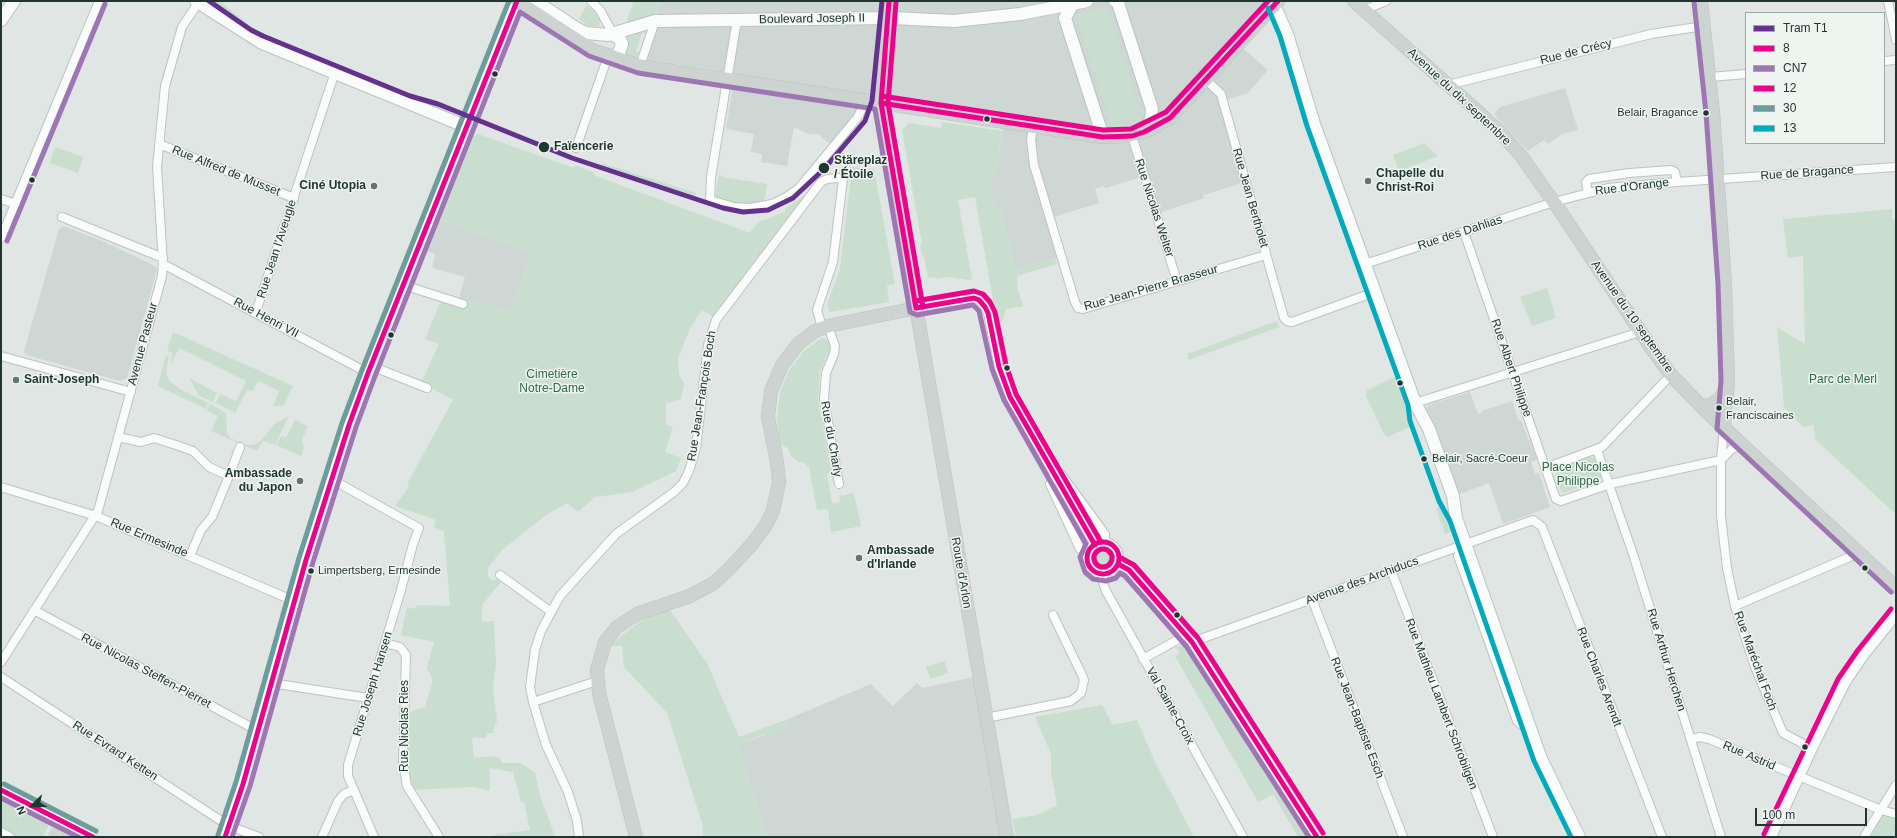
<!DOCTYPE html>
<html>
<head>
<meta charset="utf-8">
<style>
	body { margin:0 }
	#map { position:relative; width:1897px; height:838px; overflow:hidden; background:#e0e6e3; font-family:Arial,sans-serif }
	canvas { display:block }
	.frame { position:absolute; inset:0; border:2px solid #213630; pointer-events:none }
	.legend { position:absolute; left:1745px; top:12px; width:140px; height:132px; box-sizing:border-box; background:#eef5f1; border:1px solid #9ca9a4; margin:0; padding:5px 7px; list-style:none; font-size:12px; color:#213630 }
	.legend li { display:flex; align-items:center; gap:8px; height:20px }
	.legend b { width:20px; border:1px solid #9ca9a4 }
	.north { position:absolute; left:12px; top:786px; width:40px; height:40px; -webkit-text-stroke:3px #eef5f1; paint-order:stroke; rotate:247deg; font-size:11px; font-weight:700; line-height:16px; text-align:center; color:#213630 }
	.north::after { content:''; display:block; margin:auto; width:14px; height:18px; background:#213630; clip-path:polygon(50% 0,100% 100%,50% 72%,0 100%) }
	.scale { position:absolute; left:1755px; top:808px; width:112px; height:18px; box-sizing:border-box; border:2px solid #213630; border-top:0; padding-left:5px; font-size:12px; line-height:14px; white-space:nowrap; color:#213630; -webkit-text-stroke:3px #eef5f1; paint-order:stroke }
</style>
</head>
<body>
<div id="map">
<canvas width="1897" height="838"></canvas>
<div class="frame"></div>
<ul class="legend">
<li><b style="height:5px;background:#64318f"></b>Tram T1</li>
<li><b style="height:5px;background:#ed028c"></b>8</li>
<li><b style="height:5px;background:#9e76b3"></b>CN7</li>
<li><b style="height:5px;background:#ed028c"></b>12</li>
<li><b style="height:5px;background:#6b9d9e"></b>30</li>
<li><b style="height:5px;background:#03aabe"></b>13</li>
</ul>
<div class="north">N</div>
<div class="scale">100 m</div>
</div>
<script>
const context = document.querySelector('canvas').getContext('2d');
context.lineJoin = 'round';
function fill(path, color) {
  context.fillStyle = color;
  context.fill(path, 'evenodd');
}
function poly(rows) {
  const path = new Path2D();
  for (const r of rows) {
    if (r.length === 3) {
      path.moveTo(r[0] + r[2], r[1]);
      path.arc(r[0], r[1], r[2], 0, 2 * Math.PI);
      continue;
    }
    path.moveTo(r[0], r[1]);
    for (let i = 2; i < r.length; i += 2) path.lineTo(r[i], r[i + 1]);
  }
  return path;
}
function trace(path, color, width, dash) {
  context.strokeStyle = color;
  context.lineWidth = width;
  context.lineCap = dash ? 'butt' : 'round';
  context.setLineDash(dash || []);
  context.stroke(path);
}
function label(font, color, halo, rows, align = 'center') {
  context.font = font + ' Arial,sans-serif';
  context.lineWidth = 3;
  context.setLineDash([]);
  context.textBaseline = 'middle';
  context.strokeStyle = halo;
  context.fillStyle = color;
  for (const [text, x, y, turn = 0] of rows) {
    context.save();
    context.translate(x, y);
    context.rotate((+turn || 0) * Math.PI / 180);
    context.textAlign = isNaN(turn) ? turn : align;
    if (halo) context.strokeText(text, 0, 0);
    context.fillText(text, 0, 0);
    context.restore();
  }
}
const built = poly([
	[661,1,1278,1,1238,44,1268,70,1248,93,1223,101,1246,182,1203,195,1204,198,1156,214,1144,176,1106,188,1103,186,1095,189,1099,203,1050,218,1061,257,1015,269,1000,207,994,208,989,173,996,174,1004,122,867,100,831,145,818,134,809,134,794,127,787,166,761,162,762,154,751,152,754,134,726,129,735,73,643,59],
	[1565,88,1578,130,1562,134,1548,144,1544,140,1528,151,1494,114,1500,107],
	[437,219,532,253,511,310,459,298,465,277,432,268,435,254,424,250],
	[63,226,100,240,155,266,157,270,127,378,120,381,26,355,24,351,59,229],
	[1470,392,1478,414,1482,413,1482,411,1512,401,1518,420,1521,420,1528,439,1530,440,1537,460,1531,462,1535,474,1539,473,1550,507,1503,524,1489,483,1457,495,1426,408,1428,405],
	[979,676,1007,837,767,837,738,745,790,726,788,719,871,684,893,706,917,683,922,688],
	[52,827,72,837,47,837]
]);
const green = poly([
	[202,1,220,1,252,28,319,58,318,61,259,37],
	[631,1,661,1,657,13,630,23,627,20,633,4],
	[586,6,593,10,600,20,600,25,597,27,589,26,579,19],
	[1104,7,1108,8,1142,118,1141,123,1137,124,1131,126,1133,124,1131,118,1119,121,1120,125,1124,125,1124,127,1116,128,1111,124,1077,17,1078,14],
	[653,27,650,35,642,33,636,51,644,54,642,59,624,54,624,36],
	[354,72,408,93,451,108,449,115,353,75],
	[942,122,1002,131,996,174,989,173,994,207,1000,207,1015,269,1055,259,1057,264,1017,276,1018,290,1023,306,1006,309,1002,322,997,323,975,197,958,200,972,279,968,280,949,277,937,279,934,277,928,278,924,256,922,256,920,245,922,244,902,130,910,123,941,128],
	[478,134,574,168,575,165,595,173,594,175,596,176,750,233,757,223,784,212,786,208,803,196,819,181,715,318,702,310,690,328,678,359,679,374,684,384,681,399,666,403,666,420,667,425,673,427,665,452,681,458,676,471,632,492,595,497,578,512,567,503,545,516,502,550,488,568,488,576,492,581,498,578,501,582,482,605,482,622,494,621,496,664,493,688,497,721,492,733,488,733,485,738,472,738,474,758,493,756,500,758,502,763,521,763,535,773,540,795,555,837,495,837,494,835,530,830,524,802,521,802,513,772,490,768,490,791,474,787,415,790,412,785,407,762,409,712,425,707,433,680,427,668,434,642,401,635,407,607,415,609,417,605,450,606,444,532,434,527,436,520,395,506,409,486,407,484,453,400,421,383,439,344,425,339,441,301,462,307,465,299,511,310,532,253,437,219,470,137],
	[1424,143,1438,156,1399,171,1393,155],
	[55,147,83,157,78,173,50,163],
	[602,163,696,193,694,200,600,170],
	[852,167,874,169,895,284,887,286,889,302,830,312,827,305,840,269],
	[719,174,722,177,767,184,764,203,736,204,715,198],
	[812,175,817,179,789,203,768,212,748,214,748,210,767,208],
	[1892,209,1892,219,1896,219,1896,513,1892,511,1815,439,1814,425,1803,427,1784,407,1777,327,1805,344,1803,256,1788,258,1783,219],
	[1547,288,1556,318,1532,326,1520,297],
	[1277,321,1279,327,1189,360,1187,354],
	[173,332,293,386,283,406,273,406,279,391,258,381,253,391,247,390,235,413,216,403,220,394,236,401,246,382,244,380,179,348,170,366,173,353,167,351],
	[821,338,828,340,832,346,820,371,818,400,831,472,827,474,832,503,840,502,839,496,854,493,861,526,831,532,828,509,817,510,809,468,805,463,799,462,790,455,788,448,780,444,777,419,780,392,789,370,804,351],
	[166,355,169,356,166,372,169,380,180,389,208,403,206,409,158,386],
	[1397,376,1414,425,1388,437,1384,434,1366,396,1367,390],
	[189,378,217,393,213,402,199,396],
	[210,404,226,413,227,433,230,438,247,445,254,445,261,441,275,423,289,416,275,445,263,441,257,451,211,431,218,416,207,410],
	[295,420,308,426,302,440,304,448,301,456,276,445,281,436,286,438],
	[1590,457,1595,459,1601,477,1600,479,1564,493,1561,491,1555,472,1556,469],
	[1438,507,1444,507,1453,531,1445,534,1436,509],
	[1103,558,12],
	[669,609,707,663,739,737,788,719,790,726,783,728,782,731,771,735,765,736,764,734,738,745,767,837,703,837,702,823,667,713,624,667,622,646,609,646,639,622],
	[1183,646,1187,651,1189,650,1308,837,1298,837,1273,794,1258,802,1175,656,1180,653,1176,647],
	[945,661,948,673,930,679,926,667],
	[1102,705,1113,725,1137,720,1155,762,1194,837,1016,837,1012,819,1037,815,1057,805,1051,771,1051,754,1035,717],
	[1,797,50,822,43,837,15,837,1,830],
	[1883,815,1894,817,1896,820,1896,837,1870,837,1872,831,1874,831]
]);
const street = poly([
	[591,1,600,10,613,34],
	[1888,1,1896,40],
	[1364,10,1386,1],
	[737,20,711,177,710,200,734,207,750,208,772,204,786,197,798,189,819,164,857,118,867,100],
	[1884,61,1896,60],
	[640,66,655,21],
	[1710,77,1746,74],
	[1206,80,1221,94,1284,318,1287,321,1292,322,1375,292],
	[1448,85,1651,34,1704,26],
	[1033,127,1031,140,1034,165,1075,302,1078,308,1083,309,1266,255],
	[1132,136,1177,281],
	[159,144,294,198],
	[576,148,608,56],
	[1588,193,1586,182,1589,179,1629,173,1671,170,1675,172,1677,182],
	[1,199,16,204],
	[62,217,163,258],
	[1464,232,1556,499,1561,501,1610,484,1721,460],
	[1,238,99,1],
	[163,264,368,373],
	[1365,264,1554,202,1608,188,1677,182,1896,167],
	[403,285,463,304],
	[916,308,974,298,979,300,985,307,988,313,999,367,1010,397,1095,545],
	[256,312,335,72],
	[828,326,835,346,834,354,826,373,824,399,839,484],
	[1,356,131,392],
	[371,366,427,388],
	[1415,403,1640,332],
	[1724,427,1721,460,1721,516,1727,568,1735,606,1755,667,1783,733,1811,748],
	[118,437,141,442,154,438,176,445,193,451,209,467,229,476,240,447],
	[1597,450,1634,557,1721,837],
	[1721,460,1733,448,1744,446],
	[1545,468,1602,447,1671,375],
	[331,479,419,528,413,544,401,590,348,765,348,776,374,837],
	[1,487,96,516,294,601],
	[1103,558,16],
	[1465,543,1458,556,1476,606,1517,721,1524,727,1530,728],
	[1089,551,1080,549,1050,484,1054,475,1061,474,1105,534,1105,542],
	[190,556,201,530,212,517,229,476],
	[1118,564,1129,570,1192,642,1317,837],
	[1391,570,1493,837],
	[1102,574,1102,580,1106,591,1243,837],
	[500,575,550,611],
	[1312,599,1403,837],
	[1735,606,1859,553],
	[34,610,258,731],
	[1192,642,1533,520,1542,527,1662,837],
	[385,643,400,647,406,655,403,762,407,786,439,837],
	[1143,659,1186,635],
	[1,662,98,511,162,276,163,264,157,167,165,86,182,27,198,3],
	[1,677,229,826,259,837],
	[271,683,368,698],
	[533,702,597,681],
	[986,718,1071,701,1081,693,1084,680,1082,675,1053,615],
	[1691,739,1700,737,1709,739,1881,810,1896,814],
	[1,790,93,837],
	[1,832,10,837],
	[322,837,338,801,344,794,354,790],
	[579,837,577,821,568,792,546,745,533,702,530,687,535,650,541,631,560,596,616,534,674,492,683,483,689,471,696,448,708,345,716,320,821,182,827,179,838,178,843,179,833,262,817,310,822,327],
	[1864,837,1896,785]
]);
const secondary = poly([
	[196,1,262,43,467,127],
	[535,1,576,28,586,33,608,35,655,21,892,18,954,21,1020,14,1087,1],
	[1115,1,1118,3,1152,109,1151,119,1144,132],
	[1072,5,1065,18,1103,137],
	[1274,5,1287,34,1314,124,1415,403,1429,429,1453,496,1456,518,1541,759,1579,837],
	[1,20,14,1],
	[611,57,619,53,622,44,620,39,613,34],
	[225,837,243,784,306,560,349,425,368,373,517,1],
	[1770,837,1811,748,1844,682,1863,654,1896,613]
]);
const primary = poly([
	[517,1,592,50,640,66,1103,137,1118,137,1144,132,1170,118,1278,1],
	[889,1,881,103,1007,837],
	[1354,1,1476,110,1502,134,1522,157,1560,211,1652,349,1671,375,1708,413,1896,587],
	[1701,1,1713,112,1725,284,1728,381,1724,427],
	[1702,406,1710,405,1720,399,1727,385],
	[636,837,599,693,597,670,605,642,617,627,637,614,690,596,714,583,729,569,753,543,766,525,773,511,779,482,777,462,768,417,771,391,782,365,798,344,815,331,828,326,916,308]
]);
const bus1 = poly([
	[889,1,881,103,916,308],
	[881,103,1103,137,1132,136,1144,132,1170,118,1278,1],
	[916,308,974,298,979,300,985,307,988,313,999,367,1010,397,1095,545],
	[1103,558,16],
	[1118,564,1129,570,1192,642,1317,837],
	[1,790,93,837],
	[225,837,243,784,306,560,349,425,368,373,517,1]
]);
const bus2 = poly([
	[1694,2,1706,113,1718,284,1721,381,1717,429,1891,592],
	[7,241,105,4],
	[1,798,78,837],
	[232,837,250,786,313,562,356,427,375,376,520,12,589,56,638,73,875,109,910,312,917,315,973,305,979,311,992,369,1004,400,1086,544,1080,557,1085,572,1093,579,1106,581,1116,578,1120,573,1125,576,1186,646,1309,837]
]);
const bus3 = poly([
	[896,2,888,103,923,307],
	[882,96,1103,130,1131,129,1166,112,1268,1],
	[915,301,974,291,983,294,990,302,995,312,1006,365,1016,394,1101,542],
	[1103,558,9],
	[1121,558,1134,565,1198,638,1323,833],
	[1764,834,1838,679,1858,650,1891,609]
]);
const bus4 = poly([
	[4,784,96,831],
	[218,835,236,782,299,558,342,423,362,370,509,1]
]);
const bus5 = poly([
	[1268,8,1280,36,1307,126,1408,405,1410,421,1439,501,1450,521,1534,761,1571,837]
]);
const tram1 = poly([
	[209,1,251,30,263,36,410,96,438,104,572,158,723,208,743,212,768,210,793,198,824,169,865,121,872,101,882,1]
]);
const markers = [
	[495,74,3.5,"#213630"],
	[1706,113,3.5,"#213630"],
	[987,119,3.5,"#213630"],
	[544,147,6,"#213630"],
	[824,168,6,"#213630"],
	[32,180,3.5,"#213630"],
	[1368,181,4,"#64746f"],
	[374,186,4,"#64746f"],
	[391,335,3.5,"#213630"],
	[1007,368,3.5,"#213630"],
	[16,380,4,"#64746f"],
	[1400,383,3.5,"#213630"],
	[1719,408,3.5,"#213630"],
	[1424,459,3.5,"#213630"],
	[300,481,4,"#64746f"],
	[859,558,4,"#64746f"],
	[1865,568,3.5,"#213630"],
	[311,571,3.5,"#213630"],
	[1177,615,3.5,"#213630"],
	[1805,747,3.5,"#213630"]
];
const busNames = [
	["Belair, Bragance",1698,113,"right"],
	["Belair,",1726,402],
	["Franciscaines",1726,416],
	["Belair, Sacré-Coeur",1432,459],
	["Limpertsberg, Ermesinde",318,571]
];
const streetNames = [
	["Boulevard Joseph II",812,19,-1],
	["Rue de Crécy",1576,52,-14],
	["Avenue du dix septembre",1459,97,43],
	["Rue Alfred de Musset",226,171,22],
	["Rue de Bragance",1807,173,-4],
	["Rue d'Orange",1632,187,-7],
	["Rue Jean Bertholet",1250,198,74],
	["Rue Nicolas Welter",1154,208,72],
	["Rue des Dahlias",1460,233,-18],
	["Rue Jean l'Aveugle",277,249,-72],
	["Rue Jean-Pierre Brasseur",1151,288,-16],
	["Avenue du 10 septembre",1632,317,55],
	["Rue Henri VII",266,318,28],
	["Avenue Pasteur",143,344,-75],
	["Rue Albert Philippe",1511,368,71],
	["Rue Jean-François Boch",702,396,-81],
	["Rue du Charly",831,439,80],
	["Rue Ermesinde",149,538,23],
	["Route d'Arlon",961,573,80],
	["Avenue des Archiducs",1362,581,-20],
	["Rue Arthur Herchen",1666,660,73],
	["Rue Maréchal Foch",1755,661,70],
	["Rue Nicolas Steffen-Pierret",146,671,28],
	["Rue Charles Arendt",1599,677,69],
	["Rue Joseph Hansen",373,684,-73],
	["Rue Mathieu Lambert Schrobilgen",1441,704,69],
	["Val Sainte-Croix",1170,706,61],
	["Rue Jean-Baptiste Esch",1357,718,69],
	["Rue Nicolas Ries",405,726,-90],
	["Rue Evrard Ketten",115,751,33],
	["Rue Astrid",1749,756,23]
];
const stopNames = [
	["Faïencerie",554,147],
	["Stäreplaz",834,161],
	["/ Étoile",834,175]
];
const poiNames = [
	["Chapelle du",1376,174],
	["Christ-Roi",1376,188],
	["Ciné Utopia",366,186,"right"],
	["Saint-Joseph",24,380],
	["Ambassade",292,474,"right"],
	["du Japon",292,488,"right"],
	["Ambassade",867,551],
	["d'Irlande",867,565]
];
const parkNames = [
	["Cimetière",552,375],
	["Notre-Dame",552,389],
	["Parc de Merl",1843,380],
	["Place Nicolas",1578,468],
	["Philippe",1578,482]
];
fill(built, '#ced7d3');
fill(green, '#cadecf');
trace(street, '#bdc3c0', 10);
trace(secondary, '#bdc3c0', 14);
trace(primary, '#bbc3c0', 14);
trace(street, '#fafbfb', 8);
trace(secondary, '#fafbfb', 12);
trace(primary, '#ccd3d1', 13);
trace(bus1, '#ed028c', 5);
trace(bus2, '#9e76b3', 5);
trace(bus3, '#ed028c', 5);
trace(bus4, '#6b9d9e', 5);
trace(bus5, '#03aabe', 5);
trace(tram1, '#64318f', 5);
for (const [x, y, r, color] of markers) {
  const dot = new Path2D();
  dot.arc(x, y, r, 0, 2 * Math.PI);
  context.fillStyle = color;
  context.fill(dot);
  trace(dot, '#eef5f1', 1.5);
}
label('11px', '#213630', '#eef5f1', busNames, 'left');
label('12px', '#213630', '#eef5f1', streetNames);
label('bold 12px', '#213630', '#eef5f1', stopNames, 'left');
label('bold 12px', '#213630', '#eef5f1', poiNames, 'left');
label('12px', '#2f6a43', '#eef5f1', parkNames);
</script>
</body>
</html>
